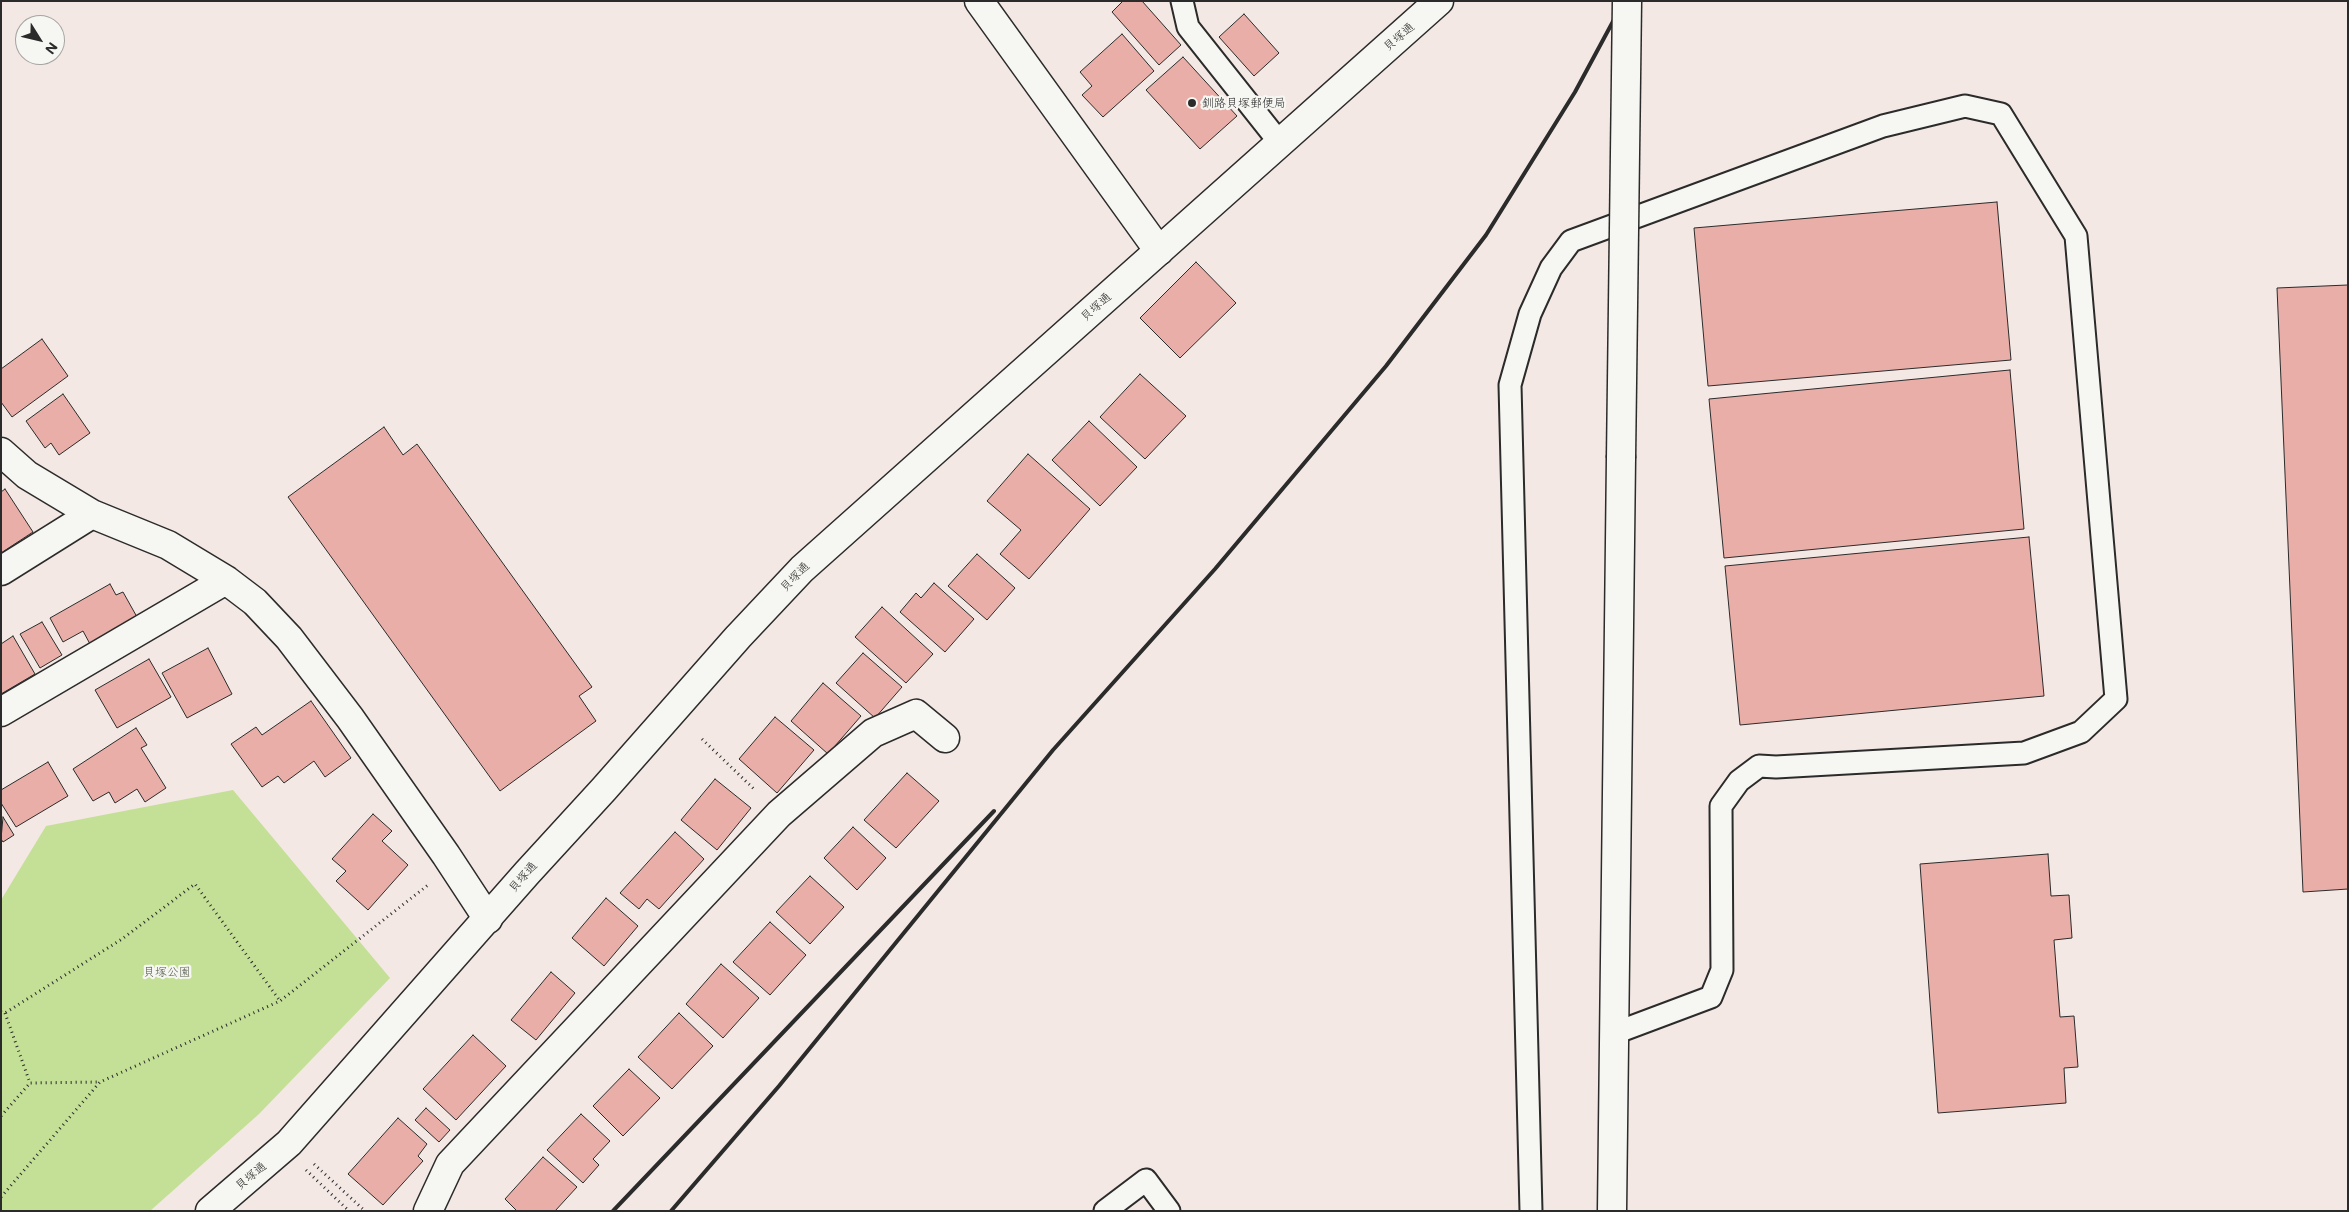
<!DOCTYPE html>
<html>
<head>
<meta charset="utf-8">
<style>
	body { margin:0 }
	#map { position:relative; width:2349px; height:1212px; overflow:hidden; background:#f3e8e3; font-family:Mali,sans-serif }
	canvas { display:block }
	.frame { position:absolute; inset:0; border:2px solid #2b2b2b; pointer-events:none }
	.north { position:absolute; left:15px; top:15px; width:50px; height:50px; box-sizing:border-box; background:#f6f6f2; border:1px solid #a5a5a2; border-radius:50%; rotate:126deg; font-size:14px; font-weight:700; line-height:20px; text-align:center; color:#2b2b2b }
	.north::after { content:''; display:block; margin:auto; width:18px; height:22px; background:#2b2b2b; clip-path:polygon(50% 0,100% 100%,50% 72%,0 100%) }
</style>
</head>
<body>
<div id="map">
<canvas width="2349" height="1212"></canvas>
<div class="frame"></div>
<div class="north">N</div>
</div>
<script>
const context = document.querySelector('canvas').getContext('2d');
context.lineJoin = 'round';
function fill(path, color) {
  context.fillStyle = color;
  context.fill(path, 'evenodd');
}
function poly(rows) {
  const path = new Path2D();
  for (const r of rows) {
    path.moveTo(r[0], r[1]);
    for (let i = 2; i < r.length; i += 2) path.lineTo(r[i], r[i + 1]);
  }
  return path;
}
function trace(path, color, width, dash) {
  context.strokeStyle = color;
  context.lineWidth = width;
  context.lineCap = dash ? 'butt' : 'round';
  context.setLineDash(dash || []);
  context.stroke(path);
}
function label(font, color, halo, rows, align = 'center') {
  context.font = font + ' Mali,"Klee One",sans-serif';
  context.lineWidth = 4.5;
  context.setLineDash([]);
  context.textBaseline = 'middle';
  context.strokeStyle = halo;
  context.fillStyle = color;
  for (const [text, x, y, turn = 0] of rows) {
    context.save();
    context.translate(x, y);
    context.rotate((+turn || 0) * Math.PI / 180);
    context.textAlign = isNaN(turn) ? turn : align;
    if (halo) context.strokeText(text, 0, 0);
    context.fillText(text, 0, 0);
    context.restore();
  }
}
const green = poly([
	[233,790,390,978,259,1114,150,1211,1,1211,1,900,46,826]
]);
const building = poly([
	[1123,1,1142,1,1181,45,1159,65,1112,12,1123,1],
	[1244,14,1279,53,1254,76,1219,37,1244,14],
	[1122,34,1154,71,1103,117,1082,95,1092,86,1080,72,1122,34],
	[1183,57,1237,116,1200,149,1146,90,1183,57],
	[1997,202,2011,360,1708,386,1694,228,1997,202],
	[1196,262,1236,303,1180,358,1140,318,1196,262],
	[2348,285,2348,889,2303,892,2277,288,2348,285],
	[42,339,68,376,12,417,1,402,1,369,42,339],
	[2010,370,2024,529,1724,558,1709,399,2010,370],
	[1140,374,1186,416,1145,459,1100,417,1140,374],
	[63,394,90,433,59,455,51,443,45,448,26,421,63,394],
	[1089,421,1137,467,1100,506,1052,460,1089,421],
	[384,427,403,455,417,444,592,687,579,696,596,721,500,791,288,497,384,427],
	[1028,454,1090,509,1029,579,1000,554,1021,530,987,501,1028,454],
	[5,489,33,532,1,553,1,492,5,489],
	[2029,537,2044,696,1740,725,1725,566,2029,537],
	[977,554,1015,588,987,620,948,586,977,554],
	[934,583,974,619,945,652,900,612,916,593,921,598,934,583],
	[110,584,116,595,123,592,137,617,90,644,83,631,63,642,50,618,110,584],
	[882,607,933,654,906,683,855,637,882,607],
	[42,622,62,655,40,668,20,634,42,622],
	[13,636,35,674,1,694,1,644,13,636],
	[208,648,232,694,187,718,162,673,208,648],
	[863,653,902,687,875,718,836,683,863,653],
	[149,659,171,697,117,728,95,690,149,659],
	[823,683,861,716,828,754,791,721,823,683],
	[311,701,351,758,325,777,314,761,284,783,278,776,262,787,231,744,256,727,262,735,311,701],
	[775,717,814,750,777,793,739,759,775,717],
	[136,728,147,745,141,748,166,788,145,802,137,789,115,803,109,792,93,801,73,769,136,728],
	[48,762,68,796,16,827,1,803,1,790,48,762],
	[907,773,939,801,896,848,864,820,907,773],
	[715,779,751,808,717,850,681,820,715,779],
	[373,814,392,831,382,841,408,865,368,910,336,881,346,871,332,859,373,814],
	[3,817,14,835,3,842,1,839,3,817],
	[853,827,886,858,857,890,824,858,853,827],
	[675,832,704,859,659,909,647,899,639,909,620,893,675,832],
	[2048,854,2051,896,2069,895,2072,938,2054,940,2060,1017,2074,1016,2078,1067,2064,1068,2066,1103,1938,1113,1920,864,2048,854],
	[810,876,844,907,810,944,776,912,810,876],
	[606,898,638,926,604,966,572,938,606,898],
	[770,922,806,955,770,995,733,962,770,922],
	[721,964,759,998,723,1038,686,1004,721,964],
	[551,972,575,993,536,1040,511,1020,551,972],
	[679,1013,713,1046,672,1089,638,1057,679,1013],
	[473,1035,506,1066,456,1120,423,1089,473,1035],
	[629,1069,660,1098,623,1136,593,1106,629,1069],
	[426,1108,450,1130,439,1142,415,1120,426,1108],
	[581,1114,610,1141,593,1159,599,1165,583,1183,547,1150,581,1114],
	[398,1118,427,1144,418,1156,423,1161,383,1205,348,1174,398,1118],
	[543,1157,577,1187,555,1211,517,1211,505,1199,543,1157]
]);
const path = poly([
	[702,739,755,790],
	[1,1012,5,1013,122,939,195,884,280,1001],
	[5,1013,30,1083,100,1082],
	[1,1116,30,1083],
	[314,1164,365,1211],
	[306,1170,349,1211],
	[1,1197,100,1082,280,1001,428,885]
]);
const service = poly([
	[1182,1,1188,27,1280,143],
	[1105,1211,1146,1180,1169,1211],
	[1531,1211,1510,385,1530,314,1551,268,1571,241,1883,126,1965,106,2001,114,2076,236,2116,699,2081,732,2024,753,1776,767,1759,766,1739,781,1721,806,1722,970,1711,997,1615,1033]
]);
const minor = poly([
	[979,1,1159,251],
	[1,452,27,475,92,514,168,545,226,580,255,602,289,638,350,718,446,855,488,919],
	[1,571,92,514],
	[1,712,226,580],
	[428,1211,450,1164,779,814,873,733,916,714,945,738]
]);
const tertiary = poly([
	[210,1211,289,1143,527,873,604,789,738,637,802,569,1439,1],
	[1612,1211,1621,458]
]);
const rail = poly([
	[613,1211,994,811],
	[671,1211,779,1086,1053,750,1215,569,1386,366,1486,235,1575,92,1624,1]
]);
const tertiaryBridge = poly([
	[1621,458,1627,1]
]);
const markers = [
	[1192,103,5,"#2b2b2b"]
];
const streetNames = [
	["貝塚通",1399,37,-41],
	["貝塚通",1096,307,-42],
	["貝塚通",795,577,-45],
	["貝塚通",523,877,-49],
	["貝塚通",251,1176,-40]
];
const poiNames = [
	["釧路貝塚郵便局",1202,103]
];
const parkNames = [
	["貝塚公園",167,972]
];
fill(green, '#c4df96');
fill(building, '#e9aea8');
trace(building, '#2b2b2b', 1);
trace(service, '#2b2b2b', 25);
trace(minor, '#2b2b2b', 31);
trace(tertiary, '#2b2b2b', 31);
trace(path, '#2b2b2b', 3, [1, 4]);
trace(service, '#f6f6f2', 21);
trace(minor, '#f6f6f2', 28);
trace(tertiary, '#f6f6f2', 28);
trace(rail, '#2b2b2b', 4);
trace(tertiaryBridge, '#2b2b2b', 31, []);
trace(tertiaryBridge, '#f6f6f2', 28);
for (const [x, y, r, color] of markers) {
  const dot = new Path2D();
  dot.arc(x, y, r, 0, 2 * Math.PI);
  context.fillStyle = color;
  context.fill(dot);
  trace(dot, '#f6f6f2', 2);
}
label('12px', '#2b2b2b', '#f6f6f2', streetNames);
label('12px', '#2b2b2b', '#f6f6f2', poiNames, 'left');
label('12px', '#515846', '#f6f6f2', parkNames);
</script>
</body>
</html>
